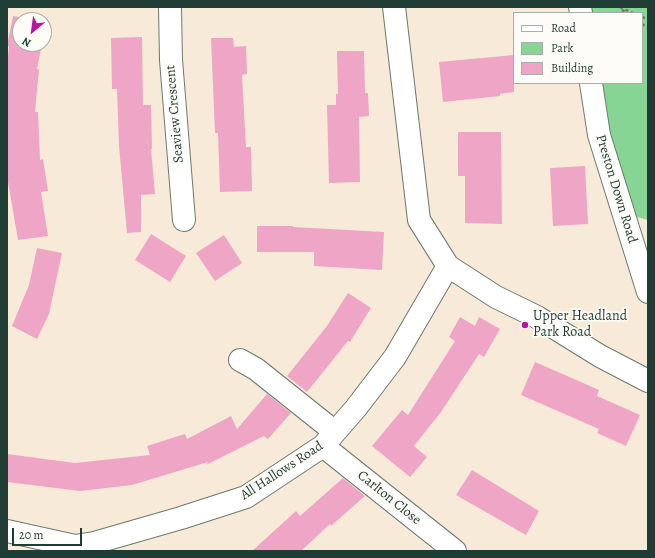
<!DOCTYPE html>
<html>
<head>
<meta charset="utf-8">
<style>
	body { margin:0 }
	#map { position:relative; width:655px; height:558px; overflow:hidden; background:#f8ead8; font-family:Alegreya,serif }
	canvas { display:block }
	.frame { position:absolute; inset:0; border:8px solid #1f3d34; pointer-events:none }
	.legend { position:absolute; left:513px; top:12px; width:130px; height:72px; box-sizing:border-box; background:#fdfcf7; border:1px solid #a4b0a9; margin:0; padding:5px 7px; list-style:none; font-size:12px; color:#1f3d34 }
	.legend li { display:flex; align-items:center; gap:8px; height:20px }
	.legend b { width:20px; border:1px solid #a4b0a9 }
	.north { position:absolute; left:12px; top:12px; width:40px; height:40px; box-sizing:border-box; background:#fdfcf7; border:1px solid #a4b0a9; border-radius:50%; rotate:209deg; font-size:11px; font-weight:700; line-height:16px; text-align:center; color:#1f3d34 }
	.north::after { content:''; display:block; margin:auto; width:14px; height:18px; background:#b5179e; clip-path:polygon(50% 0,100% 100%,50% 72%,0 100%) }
	.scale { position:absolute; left:12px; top:528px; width:70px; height:18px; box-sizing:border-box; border:2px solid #1f3d34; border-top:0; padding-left:5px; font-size:12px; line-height:14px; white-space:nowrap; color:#1f3d34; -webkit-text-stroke:3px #fdfcf7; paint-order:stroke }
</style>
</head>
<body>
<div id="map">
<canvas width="655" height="558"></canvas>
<div class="frame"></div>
<ul class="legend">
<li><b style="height:5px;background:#fff"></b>Road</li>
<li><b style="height:11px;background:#86d594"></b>Park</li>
<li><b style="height:11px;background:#efa5c5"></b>Building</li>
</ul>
<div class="north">N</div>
<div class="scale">20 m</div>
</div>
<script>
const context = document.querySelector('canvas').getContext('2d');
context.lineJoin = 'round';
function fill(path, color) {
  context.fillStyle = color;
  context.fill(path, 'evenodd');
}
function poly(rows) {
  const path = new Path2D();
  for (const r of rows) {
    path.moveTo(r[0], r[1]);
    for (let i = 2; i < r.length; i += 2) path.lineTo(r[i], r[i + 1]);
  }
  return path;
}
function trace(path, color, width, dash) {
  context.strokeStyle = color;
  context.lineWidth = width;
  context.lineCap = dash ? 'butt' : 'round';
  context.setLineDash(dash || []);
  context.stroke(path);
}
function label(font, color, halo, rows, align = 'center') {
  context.font = font + ' Alegreya,serif';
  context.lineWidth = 3.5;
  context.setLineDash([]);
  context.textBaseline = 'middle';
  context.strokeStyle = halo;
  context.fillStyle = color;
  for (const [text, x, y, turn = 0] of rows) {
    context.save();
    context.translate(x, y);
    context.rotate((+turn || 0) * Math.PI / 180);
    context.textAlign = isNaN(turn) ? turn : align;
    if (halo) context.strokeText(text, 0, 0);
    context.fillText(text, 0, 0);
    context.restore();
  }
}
const green = poly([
	[580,7,648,7,648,220,622,213,591,83,642,83,642,13,581,13]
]);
const building = poly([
	[13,16,35,20,20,20,20,44,42,44,37,69,39,69,35,112,38,112,40,160,43,159,48,191,41,192,48,236,18,240,7,176,7,68,9,46,7,46],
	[142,37,143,105,151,105,152,149,151,149,155,194,141,195,141,232,127,233,119,146,117,89,112,89,111,38],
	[211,38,233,38,234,47,246,46,247,74,242,75,246,147,251,147,252,191,220,192,218,133,215,133],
	[337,51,364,51,365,93,368,93,369,116,359,117,360,182,329,183,327,105,336,105,336,94,338,94],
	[514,55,514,92,500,94,500,96,443,102,439,62],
	[458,132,501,132,502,224,465,223,465,176,458,176],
	[585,166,588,224,553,226,550,168],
	[257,226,293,226,293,227,384,232,382,270,314,266,314,252,257,252],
	[151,234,186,256,170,282,135,260],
	[224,235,242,263,215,281,196,253],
	[37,248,62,253,49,314,37,339,12,326,29,285],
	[348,293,371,308,350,342,348,341,307,392,287,376,327,326],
	[460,317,475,326,479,317,500,329,484,357,479,354,441,412,414,446,427,457,410,477,372,446,402,410,408,415,455,341,449,337],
	[535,362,599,390,597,396,640,415,626,446,597,433,599,429,521,395],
	[267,394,291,413,268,439,264,436,206,465,208,462,132,485,80,491,7,482,7,454,75,463,150,455,147,446,185,434,187,439,231,416,237,429],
	[472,470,539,511,526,535,456,495],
	[343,478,365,496,331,526,330,524,301,551,252,551,296,511,300,516]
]);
const path = poly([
	[620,7,633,13],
	[622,10,627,13],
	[642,17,648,19],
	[642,24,648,28]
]);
const minor = poly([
	[170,7,171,60,184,220],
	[394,7,419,220,448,266,496,297,537,317,600,356,648,381],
	[580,7,581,13],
	[591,83,599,135,648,292],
	[240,360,256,369,335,432],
	[323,446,455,551],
	[7,531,75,546,94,543,181,518,246,497,323,446,356,408,395,357,448,266]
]);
const markers = [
	[525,325,4,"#b5179e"]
];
const streetNames = [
	["Seaview Crescent",175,114,-95],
	["Preston Down Road",616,189,73],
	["All Hallows Road",282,471,-33],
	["Carlton Close",389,498,39]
];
const poiNames = [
	["Upper Headland",533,317],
	["Park Road",533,333]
];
fill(green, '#86d594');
fill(building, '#efa5c5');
trace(minor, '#6b7a6d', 24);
trace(path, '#6b7a6d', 2.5, [3, 3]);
trace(minor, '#fff', 22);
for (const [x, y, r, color] of markers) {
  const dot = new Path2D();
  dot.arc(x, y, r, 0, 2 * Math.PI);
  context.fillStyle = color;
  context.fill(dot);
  trace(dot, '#fdfcf7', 1.5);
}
label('14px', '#1f3d34', '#fdfcf7', streetNames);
label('14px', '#1f3d34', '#fdfcf7', poiNames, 'left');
</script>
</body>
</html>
